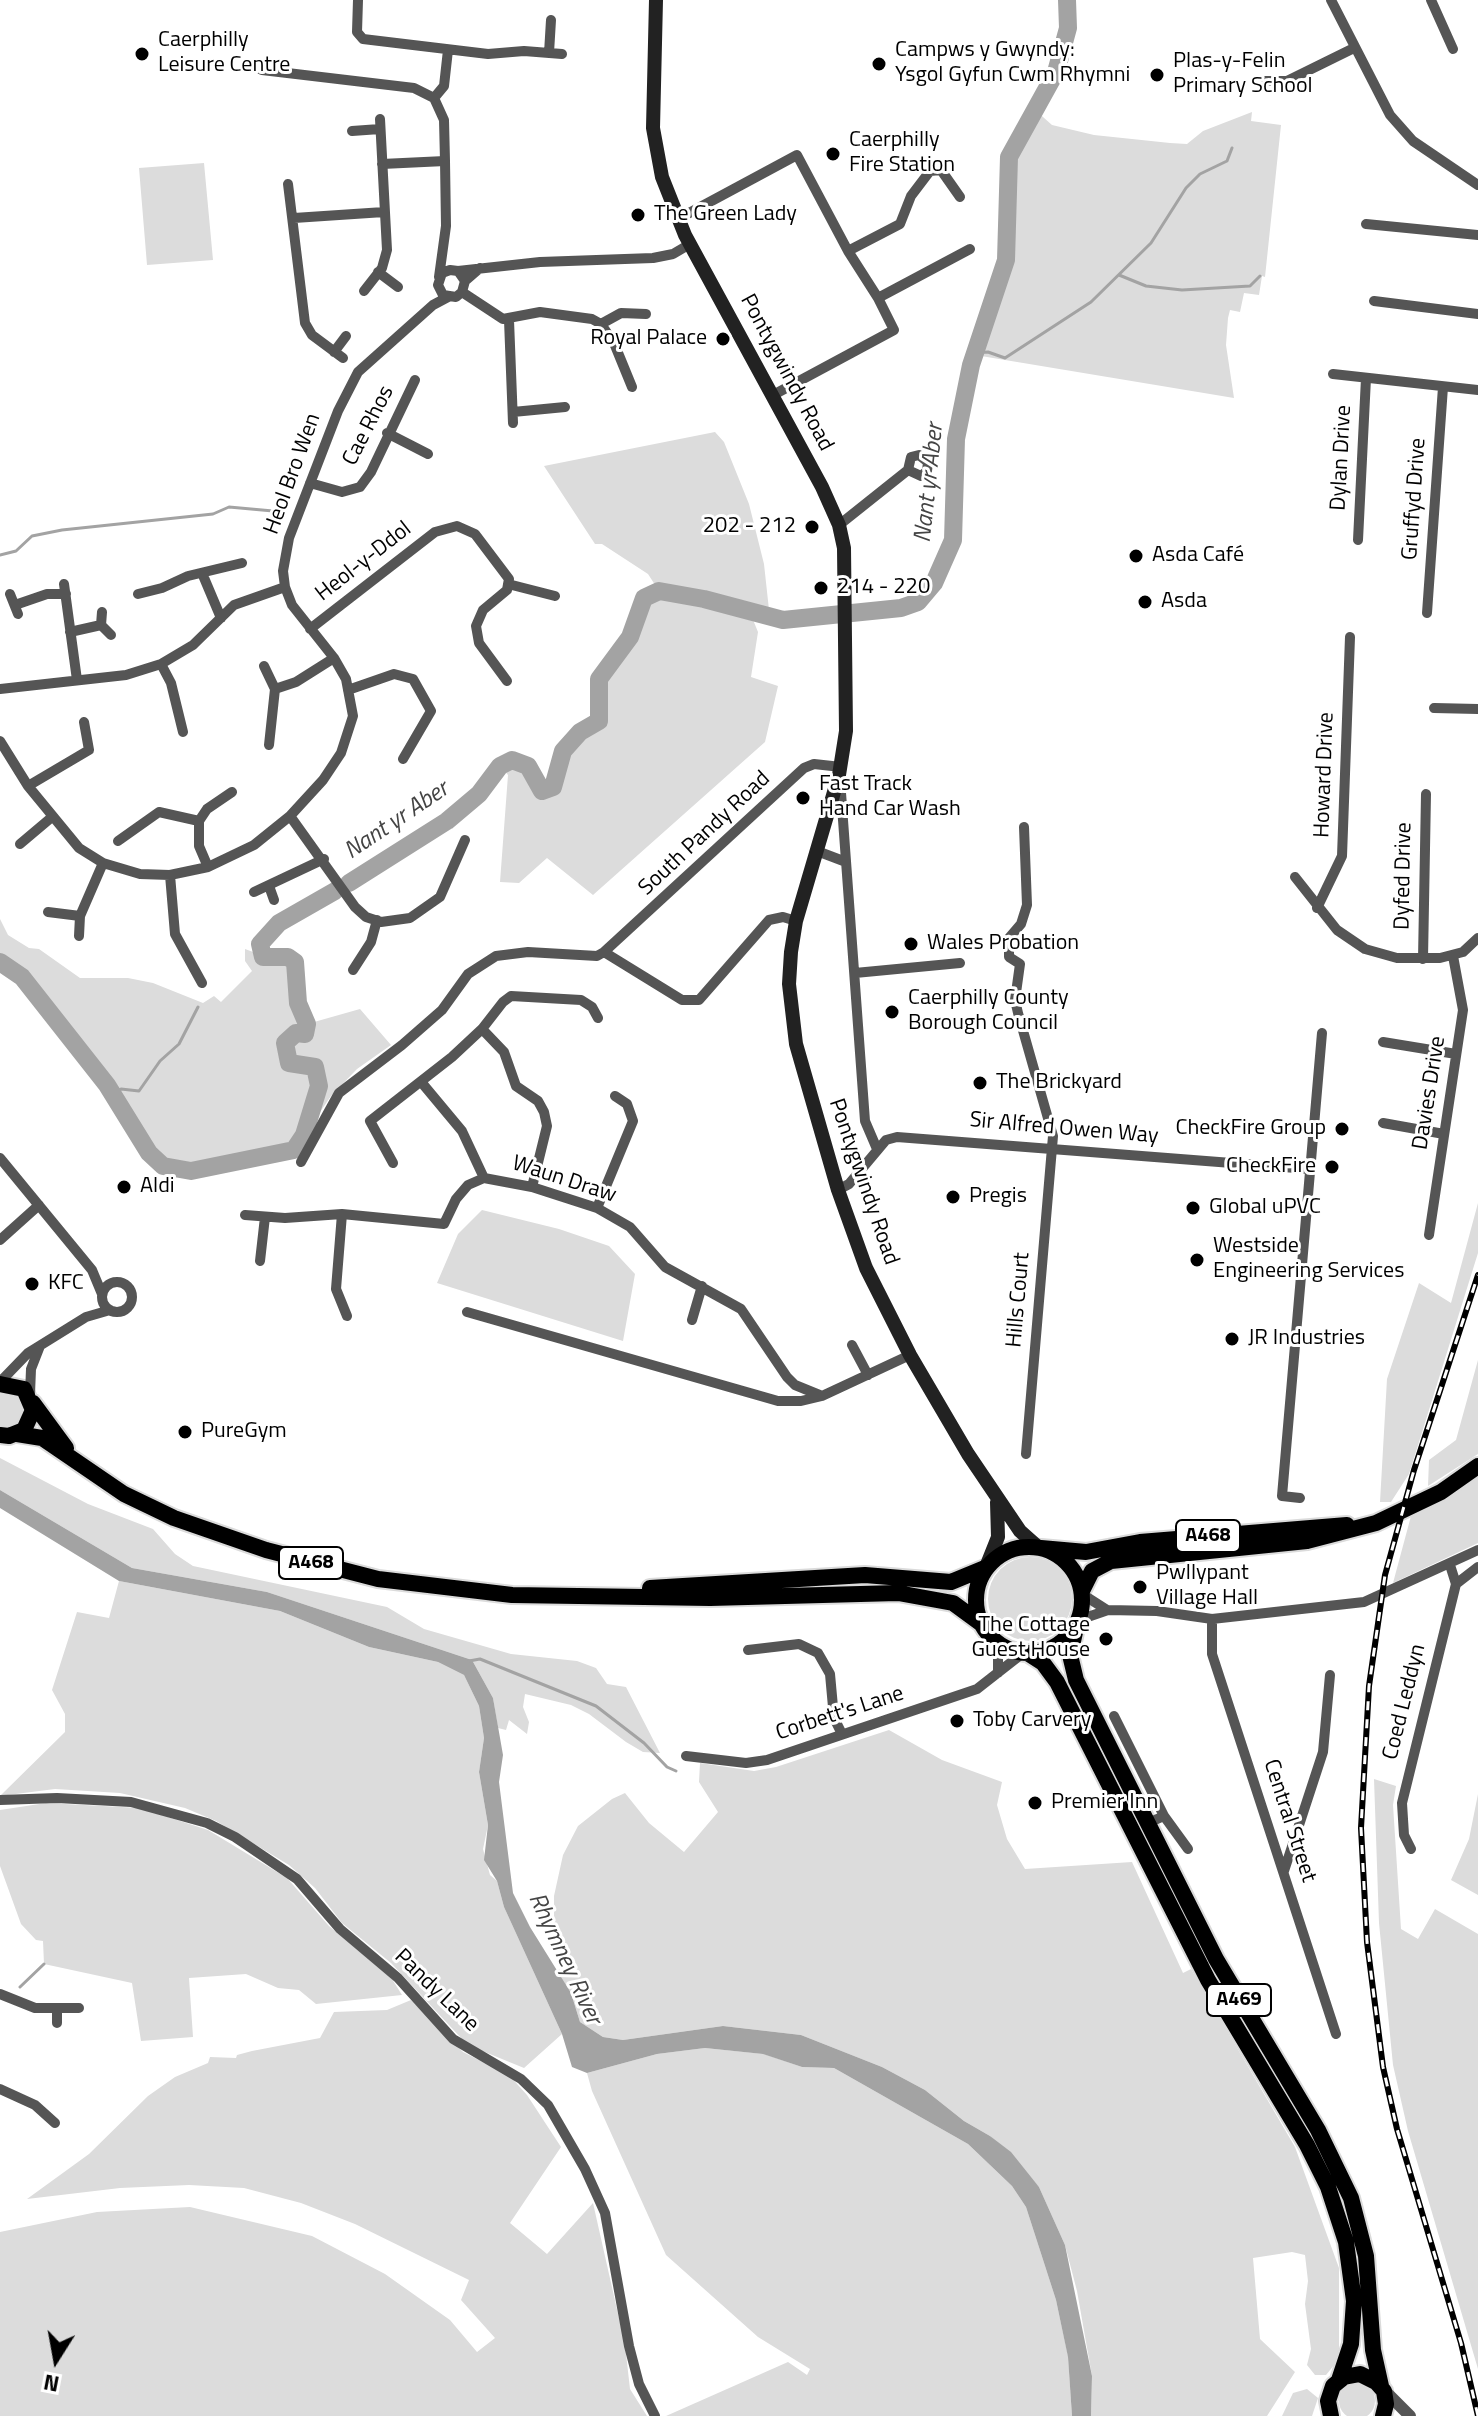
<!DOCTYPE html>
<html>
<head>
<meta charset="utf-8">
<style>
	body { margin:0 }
	#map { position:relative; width:1478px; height:2416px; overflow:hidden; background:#fff; font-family:"Titillium Web",sans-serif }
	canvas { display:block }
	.north { position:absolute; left:16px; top:2320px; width:80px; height:80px; -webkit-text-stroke:6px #fff; paint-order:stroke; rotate:191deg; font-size:22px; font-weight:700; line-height:32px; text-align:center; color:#000 }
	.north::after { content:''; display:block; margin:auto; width:28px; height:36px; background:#000; clip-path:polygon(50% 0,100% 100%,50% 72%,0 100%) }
</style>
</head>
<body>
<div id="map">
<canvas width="1478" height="2416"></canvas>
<div class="north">N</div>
</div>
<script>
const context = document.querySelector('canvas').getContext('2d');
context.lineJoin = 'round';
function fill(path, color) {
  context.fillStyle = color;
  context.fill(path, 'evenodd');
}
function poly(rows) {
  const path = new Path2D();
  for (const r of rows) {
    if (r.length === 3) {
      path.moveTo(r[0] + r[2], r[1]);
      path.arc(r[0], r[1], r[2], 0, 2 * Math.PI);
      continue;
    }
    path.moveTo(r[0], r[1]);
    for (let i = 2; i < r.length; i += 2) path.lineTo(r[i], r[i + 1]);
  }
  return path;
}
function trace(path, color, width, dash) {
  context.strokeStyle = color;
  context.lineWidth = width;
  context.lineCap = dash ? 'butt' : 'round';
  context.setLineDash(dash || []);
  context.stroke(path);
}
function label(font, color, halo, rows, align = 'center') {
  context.font = font + ' "Titillium Web",sans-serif';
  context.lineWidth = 6;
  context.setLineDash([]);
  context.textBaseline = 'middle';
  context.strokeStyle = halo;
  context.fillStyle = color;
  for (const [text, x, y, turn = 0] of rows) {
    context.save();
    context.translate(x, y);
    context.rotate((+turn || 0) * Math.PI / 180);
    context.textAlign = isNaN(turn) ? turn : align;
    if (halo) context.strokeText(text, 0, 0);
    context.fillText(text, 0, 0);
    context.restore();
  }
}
const green = poly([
	[1034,109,1052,125,1094,135,1170,143,1187,144,1203,131,1252,112,1251,121,1281,125,1265,277,1262,276,1259,295,1244,293,1240,312,1230,310,1228,318,1226,345,1234,398,975,355,1006,260,1009,157],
	[204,163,213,260,147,265,139,168],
	[715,432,724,442,749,504,764,564,770,619,749,610,758,632,751,677,778,686,765,742,593,895,547,858,519,883,500,882,508,775,500,766,512,760,528,766,542,791,553,787,563,751,580,732,599,721,599,679,630,637,644,598,659,591,648,574,602,544,595,544,544,466],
	[0,919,8,935,29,948,39,949,80,978,128,978,153,983,203,1003,214,996,221,1002,252,971,245,961,245,949,272,959,288,957,295,962,298,1003,307,1024,360,1009,391,1045,357,1069,331,1096,294,1150,191,1171,163,1166,149,1153,107,1085,22,977,0,962],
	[1478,1203,1478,1253,1409,1474,1391,1502,1380,1502,1387,1379,1419,1283,1451,1303],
	[482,1210,559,1229,609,1246,635,1274,623,1341,437,1283,458,1234],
	[1478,1360,1478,1454,1428,1486,1429,1460,1456,1440],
	[0,1389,16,1390,27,1406,21,1424,9,1429,0,1428],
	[0,1458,88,1504,153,1529,175,1554,193,1566,387,1607,424,1629,511,1654,577,1661,596,1668,607,1684,626,1687,660,1753,643,1752,626,1742,589,1714,571,1705,525,1694,523,1707,529,1722,527,1734,509,1720,506,1730,498,1728,493,1698,472,1660,267,1592,132,1568,0,1490],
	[1478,1477,1478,1543,1393,1583,1411,1516],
	[1030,1599,42],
	[119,1581,280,1611,369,1647,438,1662,464,1675,479,1706,484,1738,479,1772,488,1825,483,1849,490,1875,497,1881,504,1907,562,2034,524,2068,480,2050,462,2039,391,1963,342,1923,315,1888,289,1865,216,1821,185,1808,120,1793,55,1789,0,1796,65,1732,65,1714,52,1690,77,1612,109,1618],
	[889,1730,942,1760,1002,1782,997,1805,1007,1839,1025,1869,1132,1862,1183,1973,1191,1969,1295,2147,1339,2268,1339,2359,1326,2375,1315,2375,1307,2365,1311,2349,1305,2304,1308,2281,1305,2255,1292,2252,1253,2258,1260,2339,1295,2372,1267,2416,1091,2416,1092,2376,1077,2291,1065,2245,1039,2187,990,2136,964,2121,925,2090,882,2067,801,2035,723,2026,623,2040,603,2037,580,2022,571,1993,556,1972,567,1962,554,1923,554,1896,563,1855,578,1826,612,1799,625,1793,649,1823,684,1852,718,1812,699,1782,700,1763,754,1771,776,1767],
	[1374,1779,1396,1786,1393,1805,1401,1929,1418,1939,1435,1909,1478,1934,1478,2369,1408,2131,1393,2065,1379,1923],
	[1478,1794,1478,1895,1451,1880,1469,1839],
	[46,1803,140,1808,208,1830,287,1878,329,1926,392,1979,402,1995,316,2004,299,1990,278,1988,246,1974,189,1978,193,2037,141,2041,132,1983,44,1964,43,1941,36,1940,21,1924,0,1866,0,1810],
	[411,2000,463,2052,509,2075,527,2095,561,2147,510,2223,547,2254,593,2203,625,2345,630,2389,647,2416,0,2416,0,2232,97,2212,190,2207,312,2236,385,2274,450,2320,477,2352,495,2338,461,2300,469,2280,355,2224,301,2203,244,2188,189,2185,120,2188,27,2199,89,2154,148,2096,175,2077,208,2063,210,2057,236,2058,237,2055,252,2051,320,2038,334,2012,387,2010],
	[705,2048,764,2054,802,2067,834,2068,968,2144,1012,2186,1026,2207,1056,2300,1068,2356,1072,2416,666,2416,788,2362,807,2375,810,2369,758,2337,666,2255,592,2091,587,2073,657,2054],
	[1357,2401,18],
	[1307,2389,1318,2398,1312,2416,1282,2416,1293,2393]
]);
const water = poly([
	[0,1490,132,1568,267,1592,472,1660,493,1698,503,1755,499,1782,513,1893,530,1927,571,1993,580,2022,603,2037,623,2040,723,2026,801,2035,882,2067,925,2090,964,2121,990,2136,1011,2152,1039,2187,1065,2245,1092,2376,1091,2416,1072,2416,1068,2357,1056,2300,1026,2207,1012,2186,968,2144,834,2068,802,2067,763,2054,705,2048,657,2054,587,2073,572,2067,562,2034,504,1907,497,1881,484,1860,488,1825,479,1772,484,1738,479,1706,464,1675,438,1662,369,1647,280,1611,119,1581,0,1508]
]);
const stream = poly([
	[1119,275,1146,286,1182,290,1250,286,1260,276],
	[975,353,988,352,1005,358,1091,302,1151,243,1186,188,1200,174,1227,161,1232,148],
	[0,555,16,551,32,536,62,530,213,514,229,507,284,512],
	[112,1093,121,1089,139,1091,160,1061,179,1044,198,1007],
	[469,1661,480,1659,596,1706,644,1743,667,1767,676,1771],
	[20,1987,44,1964]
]);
const river = poly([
	[349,883,447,821,479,794,500,766,512,760,528,766,542,791,553,787,563,751,580,732,599,721,599,679,630,637,644,598,659,591,704,599,783,620,901,608,918,602,934,583,953,540,956,439,971,365,1006,260,1009,157,1056,72,1068,28,1067,0],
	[0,962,22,977,107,1085,149,1153,163,1166,191,1171,294,1150,304,1135,319,1086,315,1067,289,1063,285,1043,296,1033,305,1034,307,1024,298,1003,295,962,288,957,263,957,260,944,279,923,335,891]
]);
const minor = poly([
	[358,0,357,32,363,39,488,54,524,51,562,54],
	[1331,0,1390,115,1413,141,1478,185],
	[1431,0,1453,49],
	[549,53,551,20],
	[252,65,262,70,414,88,434,98,444,120,445,161,446,226,439,277],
	[1261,81,1287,81,1354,48],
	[434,98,444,86,448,50],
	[352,131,380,129],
	[382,164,445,161],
	[288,184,305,323,312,335,343,358],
	[294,218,384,212],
	[678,219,797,155,848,251,878,298,894,330,775,394],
	[1366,224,1478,235],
	[848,251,900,224,911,196,930,171,941,170,960,197],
	[458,271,540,262,653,258,673,254,690,244],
	[378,272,398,287],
	[465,281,458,271,450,270,442,273,438,285,443,295,456,297,462,292,465,281,480,268],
	[364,291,382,268,387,250,380,119],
	[462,292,503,319,540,312,592,319,601,324,614,343,632,387],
	[878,298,970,249],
	[1374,301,1478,314],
	[509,320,513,423],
	[601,324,621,313,646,314],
	[334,352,346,336],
	[1333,374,1478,390],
	[513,412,565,407],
	[387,433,428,454],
	[310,483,342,492,360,487,371,472,415,380],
	[839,525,908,470,911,457,919,455,928,462,927,471,921,476,908,470],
	[1358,540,1366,378],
	[202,573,221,618],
	[64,584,77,680],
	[508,584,555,596],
	[10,594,18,614],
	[138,594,162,588,188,576,242,563],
	[15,605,47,594,66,594],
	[1427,613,1443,387],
	[101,625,102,612],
	[310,629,435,532,457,526,475,534,509,579,507,590,483,610,476,626,479,643,507,681],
	[70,632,101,625,111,635],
	[161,664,171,683,183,732],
	[264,666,275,689,269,745],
	[0,689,126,675,161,664,193,645,234,605,285,587],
	[275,689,296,682,334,658],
	[348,690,394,674,413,679,431,711,403,759],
	[1434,708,1478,709],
	[0,741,28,786,79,848,103,863,140,874,170,875,208,867,254,845,290,816,323,780,341,753,353,716,346,679,334,658,292,605,285,587,283,571,289,538,338,411,358,372,433,305,448,297],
	[840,779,865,1121,877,1149],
	[28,786,89,750,84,722],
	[290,816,355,907,366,917,381,922,410,918,440,897,465,840],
	[1024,827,1027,905,1021,924,1009,938,1009,957,1020,964,1015,1000,1018,1013,1053,1136,1026,1454],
	[118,841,159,812,199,821],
	[20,844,52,817],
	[817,851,846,862],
	[208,867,199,846,199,821,207,809,232,792],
	[170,875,175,934,202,983],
	[1295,877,1337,930,1365,949,1397,958,1440,958,1463,952,1478,938],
	[269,886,274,900],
	[254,892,324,859],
	[1317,908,1342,856,1350,637],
	[48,912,80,916],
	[79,936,80,916,103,863],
	[604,952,804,768,814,764,841,767],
	[1423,959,1426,794],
	[353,970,371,942,377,920],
	[855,973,960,963],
	[482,1029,504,1052,516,1086,538,1101,544,1112,547,1126,532,1187],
	[1383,1042,1456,1054],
	[422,1083,462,1131,484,1178],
	[1383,1123,1444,1134],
	[0,1158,92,1270,102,1294],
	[301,1162,339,1093,402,1045,442,1010,468,974,496,956,528,952,597,956,604,952,682,1000,699,1000,769,920,783,917,796,921],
	[393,1163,370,1121,452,1057,482,1029,503,1002,511,996,581,1000,592,1007,598,1018],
	[838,1190,849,1184,886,1140,897,1137,1309,1169],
	[597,1208,633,1121,627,1104,615,1096],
	[342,1214,336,1289,347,1316],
	[245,1215,285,1218,342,1214,444,1224,456,1199,468,1185,484,1178,532,1187,597,1208,630,1227,665,1267,741,1309,787,1377,795,1385,822,1396],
	[1429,1235,1463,1010,1453,956],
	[0,1240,39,1205],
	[260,1261,265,1217],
	[117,1297,15],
	[467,1312,778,1401,801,1401,822,1396,910,1355],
	[692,1320,702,1286],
	[852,1345,868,1375],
	[0,1382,28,1353,86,1317,110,1310],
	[30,1394,31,1369,40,1346],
	[1300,1498,1282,1496,1322,1033],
	[1456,1584,1478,1567],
	[1082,1594,1107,1610],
	[1212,1619,1212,1654,1336,2034],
	[1079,1620,1108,1610,1157,1611,1212,1619,1364,1602,1478,1550],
	[998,1642,998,1673],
	[748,1650,799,1644,818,1653,830,1674,834,1718,842,1734],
	[1114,1716,1164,1816,1148,1823],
	[686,1756,746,1763,767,1760,977,1689,1023,1653],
	[0,1800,57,1798,131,1802,207,1823,235,1837,297,1879,340,1929,398,1978,453,2039,521,2079,548,2105,585,2169,605,2213,629,2346,639,2384,655,2416],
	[1164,1816,1188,1849],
	[1411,1849,1404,1835,1402,1803,1456,1584,1450,1565],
	[1284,1871,1323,1752,1330,1675],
	[0,1994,35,2008,79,2008],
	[57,2009,57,2023],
	[0,2089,35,2105,55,2123]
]);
const tertiary = poly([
	[1383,2389,1410,2416]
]);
const secondary = poly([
	[656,0,653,128,662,177,685,235,822,487,839,525,844,548,846,731,839,775,796,921,791,952,789,984,796,1044,838,1190,866,1268,910,1355,968,1454,1020,1531,1038,1547],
	[986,1567,998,1537,997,1502]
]);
const primary = poly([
	[0,1384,24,1389,33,1410,24,1430,9,1436,0,1435],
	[33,1403,66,1448],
	[17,1434,42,1438,124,1494,174,1518,266,1550,378,1579,512,1595,710,1598,898,1593,953,1603,983,1625],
	[1029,1600,53],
	[1041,1548,1086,1552,1140,1542,1347,1525],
	[650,1588,865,1575,951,1582,985,1568],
	[1082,1591,1092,1571,1111,1561,1307,1541,1376,1523,1441,1492,1478,1466],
	[1077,1623,1070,1655,1076,1680,1216,1959,1318,2130,1351,2198,1366,2256,1373,2350,1381,2386],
	[1029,1654,1043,1663,1057,1682,1208,1980,1307,2145,1328,2187,1346,2242,1354,2301,1351,2344,1339,2380],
	[1331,2416,1328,2401,1333,2386,1344,2377,1360,2374,1376,2382,1384,2391,1386,2404,1383,2416]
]);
const rail = poly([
	[1478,2416,1461,2343,1397,2129,1383,2067,1367,1942,1361,1828,1369,1686,1385,1575,1414,1470,1478,1275]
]);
const markers = [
	[142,54,8,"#000"],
	[879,64,8,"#000"],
	[1157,75,8,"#000"],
	[833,154,8,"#000"],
	[638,215,8,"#000"],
	[723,339,8,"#000"],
	[812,527,8,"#000"],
	[1136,556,8,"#000"],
	[821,588,8,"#000"],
	[1145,602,8,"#000"],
	[803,798,8,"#000"],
	[911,944,8,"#000"],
	[892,1012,8,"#000"],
	[980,1083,8,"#000"],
	[1342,1129,8,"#000"],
	[1332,1167,8,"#000"],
	[124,1187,8,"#000"],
	[953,1197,8,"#000"],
	[1193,1208,8,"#000"],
	[1197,1260,8,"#000"],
	[32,1284,8,"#000"],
	[1232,1339,8,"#000"],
	[185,1432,8,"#000"],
	[1140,1587,8,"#000"],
	[1106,1639,8,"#000"],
	[957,1721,8,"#000"],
	[1035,1803,8,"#000"]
];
const shields = [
	[1208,1536,64],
	[311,1563,64],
	[1239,2000,64]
];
const shieldNames = [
	["A468",1208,1536],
	["A468",311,1563],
	["A469",1239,2000]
];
const poiNames = [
	["Caerphilly",158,41],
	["Leisure Centre",158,66],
	["Campws y Gwyndy:",895,51],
	["Ysgol Gyfun Cwm Rhymni",895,76],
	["Plas-y-Felin",1173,62],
	["Primary School",1173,87],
	["Caerphilly",849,141],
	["Fire Station",849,166],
	["The Green Lady",654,215],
	["Royal Palace",707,339,"right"],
	["202 - 212",796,527,"right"],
	["Asda Café",1152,556],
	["214 - 220",837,588],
	["Asda",1161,602],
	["Fast Track",819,785],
	["Hand Car Wash",819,810],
	["Wales Probation",927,944],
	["Caerphilly County",908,999],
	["Borough Council",908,1024],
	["The Brickyard",996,1083],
	["CheckFire Group",1326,1129,"right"],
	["CheckFire",1316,1167,"right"],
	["Aldi",140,1187],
	["Pregis",969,1197],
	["Global uPVC",1209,1208],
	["Westside",1213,1247],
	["Engineering Services",1213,1272],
	["KFC",48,1284],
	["JR Industries",1248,1339],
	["PureGym",201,1432],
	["Pwllypant",1156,1574],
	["Village Hall",1156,1599],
	["The Cottage",1090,1626,"right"],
	["Guest House",1090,1651,"right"],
	["Toby Carvery",973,1721],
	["Premier Inn",1051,1803]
];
const streetNames = [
	["Pontygwindy Road",786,373,62],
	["Cae Rhos",369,426,-63],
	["Dylan Drive",1342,458,-87],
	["Heol Bro Wen",293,474,-70],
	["Gruffyd Drive",1415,499,-86],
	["Heol-y-Ddol",364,562,-38],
	["Howard Drive",1325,775,-88],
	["South Pandy Road",705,834,-43],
	["Dyfed Drive",1404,876,-89],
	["Davies Drive",1430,1093,-81],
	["Sir Alfred Owen Way",1064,1129,5],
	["Waun Draw",564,1180,18],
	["Pontygwindy Road",863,1182,71],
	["Hills Court",1019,1300,-85],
	["Coed Leddyn",1405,1702,-76],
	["Corbett's Lane",840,1714,-18],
	["Central Street",1289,1821,72],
	["Pandy Lane",436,1991,44]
];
const waterNames = [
	["Nant yr Aber",930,483,-84],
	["Nant yr Aber",397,821,-34],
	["Rhymney River",564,1959,65]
];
fill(green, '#dcdcdc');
fill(water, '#a3a3a3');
trace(stream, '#a3a3a3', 3);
trace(river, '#a3a3a3', 18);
trace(primary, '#dbdbdb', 20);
trace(minor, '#555', 10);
trace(tertiary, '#555', 12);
trace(secondary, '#222', 14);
trace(primary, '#000', 16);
trace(rail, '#000', 6);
trace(rail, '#fff', 3, [9]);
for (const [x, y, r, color] of markers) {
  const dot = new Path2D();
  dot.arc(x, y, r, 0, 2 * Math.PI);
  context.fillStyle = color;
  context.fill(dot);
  trace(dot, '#fff', 3);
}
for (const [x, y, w] of shields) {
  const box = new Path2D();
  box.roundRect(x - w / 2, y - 16, w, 32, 6);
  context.fillStyle = '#fff';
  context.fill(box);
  trace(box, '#000', 2);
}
label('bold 20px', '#000', null, shieldNames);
label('22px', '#000', '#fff', poiNames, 'left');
label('22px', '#000', '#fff', streetNames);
label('italic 24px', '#444', '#fff', waterNames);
</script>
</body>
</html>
